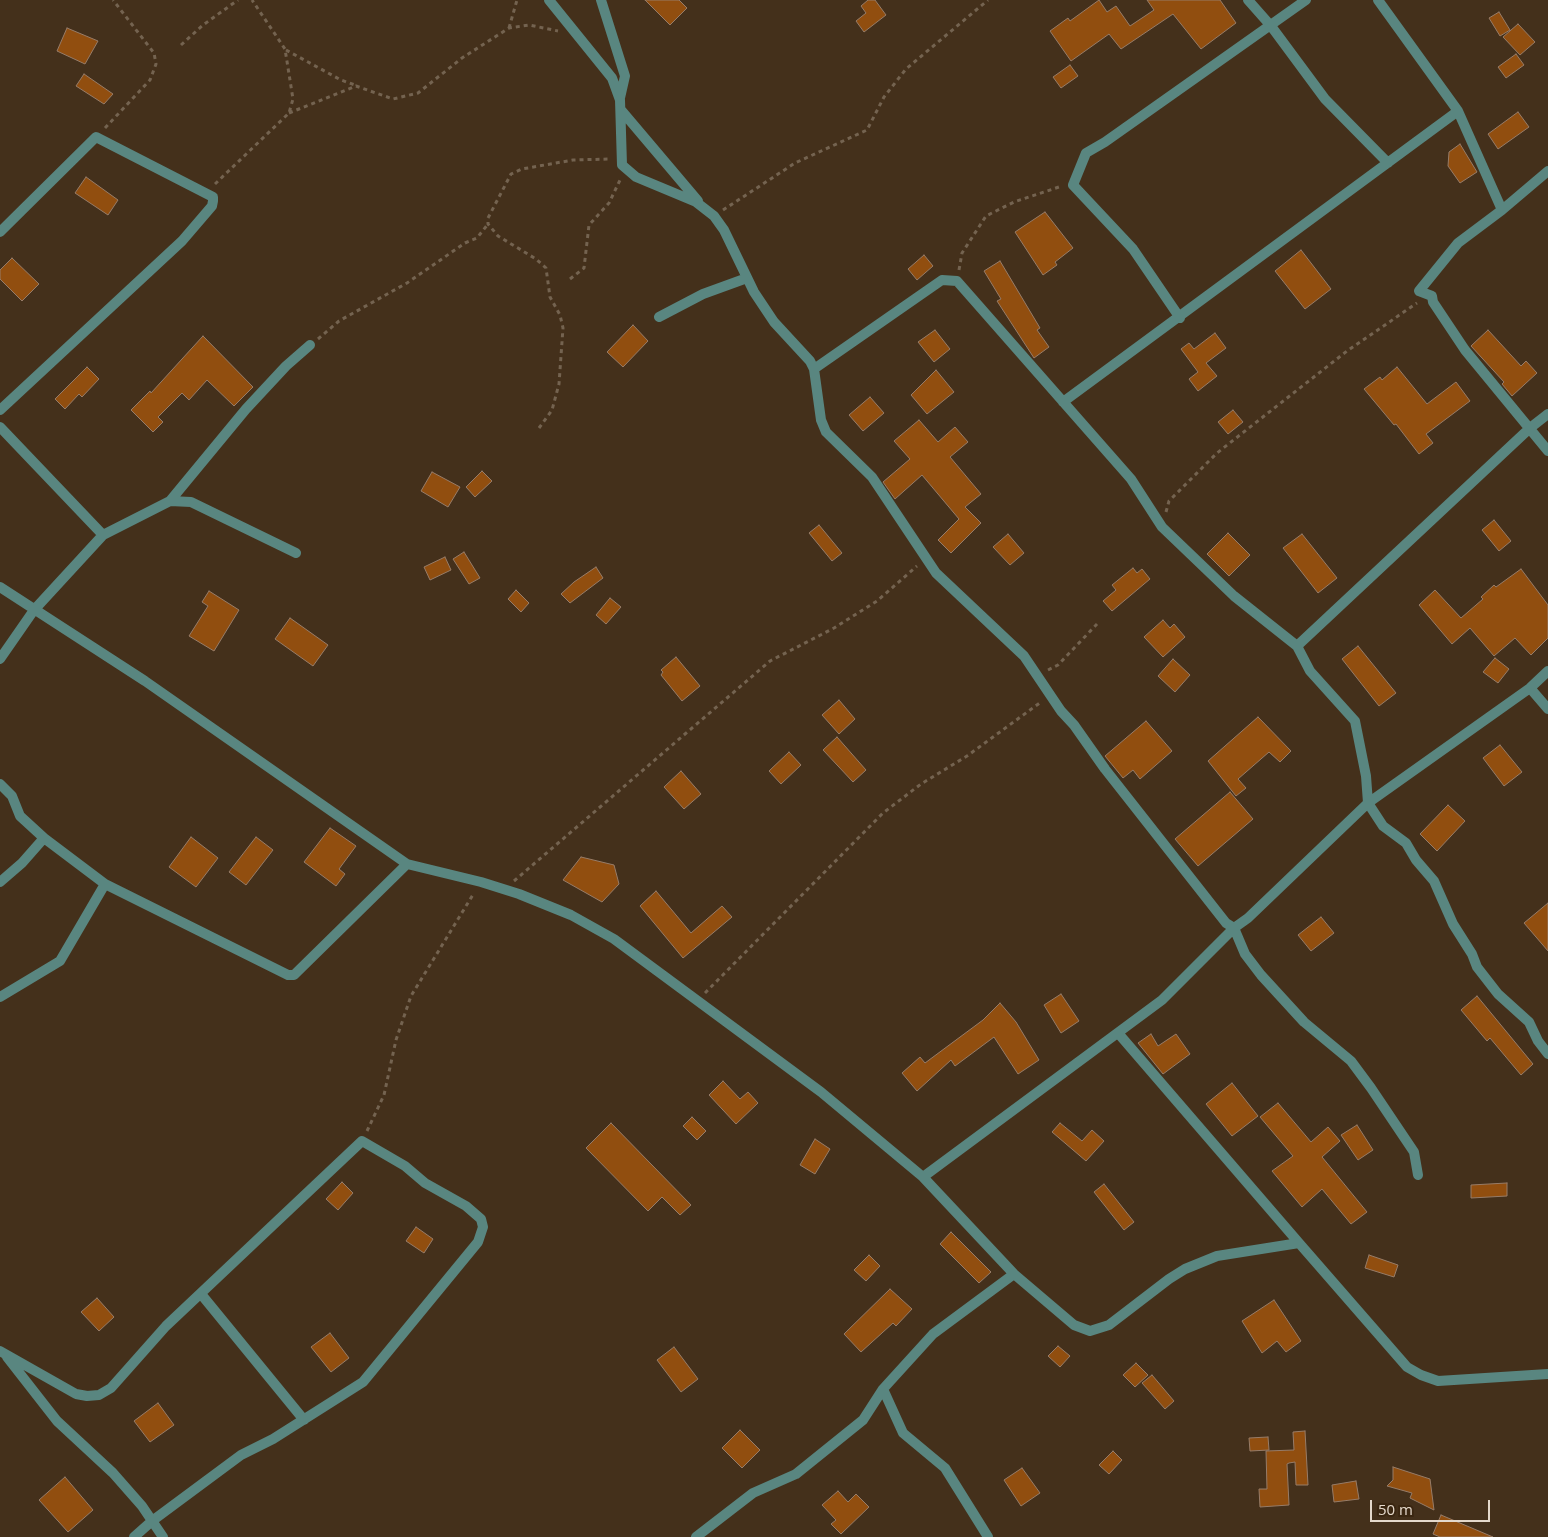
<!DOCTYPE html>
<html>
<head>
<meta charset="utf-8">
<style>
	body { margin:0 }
	#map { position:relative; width:1548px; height:1537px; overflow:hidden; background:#44301b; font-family:"Open Sans",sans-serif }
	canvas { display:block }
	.scale { position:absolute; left:1370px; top:1500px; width:120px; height:22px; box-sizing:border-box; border:2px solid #e4d8cb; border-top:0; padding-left:6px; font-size:15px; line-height:18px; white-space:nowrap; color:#e4d8cb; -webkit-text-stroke:4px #3a2611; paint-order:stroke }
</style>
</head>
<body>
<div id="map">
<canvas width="1548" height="1537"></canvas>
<div class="scale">50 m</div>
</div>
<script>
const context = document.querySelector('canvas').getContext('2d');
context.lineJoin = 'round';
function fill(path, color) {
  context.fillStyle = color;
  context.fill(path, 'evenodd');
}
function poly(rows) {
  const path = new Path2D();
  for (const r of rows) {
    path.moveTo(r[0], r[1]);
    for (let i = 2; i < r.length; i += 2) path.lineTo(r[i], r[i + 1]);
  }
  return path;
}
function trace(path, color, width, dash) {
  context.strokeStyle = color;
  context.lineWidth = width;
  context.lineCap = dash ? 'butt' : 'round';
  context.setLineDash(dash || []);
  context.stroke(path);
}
const building = poly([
	[645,0,679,0,687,8,670,25,645,0],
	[868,0,875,0,886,15,864,32,856,21,866,13,861,6,868,0],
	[1099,0,1107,12,1116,6,1130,26,1154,10,1147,0,1220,0,1236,23,1201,49,1173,14,1121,49,1109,34,1071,61,1050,31,1068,18,1070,21,1099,0],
	[1499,12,1510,30,1500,36,1489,18,1499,12],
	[1518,24,1535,42,1520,55,1503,37,1518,24],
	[67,28,98,41,85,64,57,51,67,28],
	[1516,54,1524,65,1506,78,1498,67,1516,54],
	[1070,65,1078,76,1061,88,1053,77,1070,65],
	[84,74,113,94,104,104,76,86,84,74],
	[1518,112,1529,127,1498,149,1488,134,1518,112],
	[1460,144,1477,172,1460,183,1448,166,1449,152,1460,144],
	[86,177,118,200,108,215,75,193,86,177],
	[1045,212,1073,248,1055,262,1057,265,1043,275,1015,232,1045,212],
	[1301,250,1331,289,1305,309,1275,271,1301,250],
	[924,255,933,266,917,280,908,269,924,255],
	[12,258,39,284,22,301,0,279,0,270,12,258],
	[1000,261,1040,328,1037,330,1049,347,1034,358,997,301,1001,299,984,271,1000,261],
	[633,325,648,341,623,367,607,352,633,325],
	[935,330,950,349,934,362,918,342,935,330],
	[1488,330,1521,366,1526,361,1537,373,1512,396,1502,384,1504,382,1471,346,1488,330],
	[1215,333,1226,348,1206,363,1217,376,1198,391,1189,379,1198,372,1181,349,1189,343,1194,349,1215,333],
	[203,336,253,387,234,406,207,380,189,400,182,393,158,417,163,422,153,432,131,410,150,391,151,393,203,336],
	[87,367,99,379,82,397,79,394,65,409,55,399,87,367],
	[1397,367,1427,404,1456,382,1470,401,1426,434,1433,443,1419,454,1396,424,1394,425,1364,389,1380,377,1382,380,1397,367],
	[936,370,954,392,927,414,911,395,936,370],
	[870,397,884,413,863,431,849,415,870,397],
	[1233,410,1243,422,1228,434,1218,422,1233,410],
	[919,420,938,442,955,427,968,442,950,457,981,494,965,507,981,523,951,553,938,540,959,519,922,475,895,499,883,482,910,459,894,441,919,420],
	[482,471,492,481,475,497,466,487,482,471],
	[432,472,460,487,448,507,421,491,432,472],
	[1494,520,1511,541,1499,551,1482,530,1494,520],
	[819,525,842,553,832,561,809,533,819,525],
	[1228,533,1250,555,1229,576,1207,554,1228,533],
	[1008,534,1024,553,1010,565,993,547,1008,534],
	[1302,534,1337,578,1318,593,1283,548,1302,534],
	[464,552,480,578,469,584,453,559,464,552],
	[445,557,451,570,430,580,424,567,445,557],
	[596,567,603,578,570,603,561,594,574,582,596,567],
	[1133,568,1137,573,1142,569,1150,579,1112,611,1103,601,1116,590,1112,585,1133,568],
	[1521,569,1548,605,1548,638,1531,655,1515,638,1494,656,1470,628,1452,644,1419,605,1435,590,1461,618,1483,599,1481,597,1494,585,1496,587,1521,569],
	[516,590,529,603,521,612,508,599,516,590],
	[209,591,239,610,214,651,189,636,208,606,202,602,209,591],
	[610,598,621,607,606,624,596,615,610,598],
	[290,618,328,645,313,666,275,639,290,618],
	[1163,620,1170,628,1174,624,1185,637,1163,657,1144,637,1163,620],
	[1358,646,1396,693,1379,706,1342,659,1358,646],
	[676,657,700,686,682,701,661,675,663,672,661,670,676,657],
	[1495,658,1509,669,1498,683,1483,672,1495,658],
	[1173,659,1190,675,1175,692,1158,676,1173,659],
	[839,700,855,719,839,734,822,715,839,700],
	[1258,717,1291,751,1280,762,1269,752,1238,779,1246,788,1236,796,1208,761,1258,717],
	[1146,721,1172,751,1140,779,1133,770,1123,778,1105,756,1146,721],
	[837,737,866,770,853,782,823,750,837,737],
	[1500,745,1522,772,1504,786,1483,758,1500,745],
	[789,752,801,765,781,784,769,771,789,752],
	[681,771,701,794,684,809,664,787,681,771],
	[1230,792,1253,819,1198,866,1175,839,1230,792],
	[1448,805,1465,821,1437,851,1420,834,1448,805],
	[330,828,356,846,339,869,345,874,336,886,304,862,330,828],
	[191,837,218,858,196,887,169,867,191,837],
	[256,837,273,850,246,885,229,872,256,837],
	[581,857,614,865,619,884,602,902,563,880,581,857],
	[656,891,691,933,722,906,732,917,683,958,640,906,656,891],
	[1548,903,1548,951,1524,923,1548,903],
	[1321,917,1334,933,1311,951,1298,935,1321,917],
	[1061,994,1079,1021,1061,1033,1044,1005,1061,994],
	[1477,996,1533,1064,1521,1075,1490,1038,1487,1041,1461,1010,1477,996],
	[1000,1003,1016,1022,1039,1060,1018,1074,994,1037,955,1066,951,1060,917,1091,902,1073,920,1057,925,1063,983,1020,1000,1003],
	[1151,1034,1158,1046,1176,1034,1190,1054,1163,1074,1138,1043,1151,1034],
	[723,1081,740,1099,748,1092,758,1103,736,1124,709,1095,723,1081],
	[1232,1083,1258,1116,1232,1136,1206,1104,1232,1083],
	[1278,1103,1311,1142,1328,1127,1340,1141,1322,1157,1367,1212,1351,1224,1322,1189,1302,1207,1272,1171,1293,1156,1260,1117,1278,1103],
	[692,1117,706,1131,697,1140,683,1126,692,1117],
	[611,1123,691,1205,680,1215,662,1197,648,1211,586,1148,611,1123],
	[1060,1123,1082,1141,1092,1130,1104,1141,1086,1161,1052,1132,1060,1123],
	[1357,1125,1373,1150,1358,1160,1341,1135,1357,1125],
	[815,1139,830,1149,815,1174,800,1165,815,1139],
	[342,1182,353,1193,338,1210,326,1199,342,1182],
	[1507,1183,1507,1196,1471,1198,1471,1185,1507,1183],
	[1104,1184,1134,1222,1124,1230,1094,1192,1104,1184],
	[416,1227,433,1239,424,1253,406,1241,416,1227],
	[951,1232,991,1272,979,1283,940,1244,951,1232],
	[869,1255,880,1266,866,1281,854,1270,869,1255],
	[1369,1255,1398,1265,1394,1277,1365,1268,1369,1255],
	[890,1289,912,1309,896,1326,893,1323,861,1352,844,1334,890,1289],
	[97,1298,114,1317,99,1331,81,1312,97,1298],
	[1274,1300,1301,1341,1286,1352,1277,1341,1262,1353,1242,1321,1274,1300],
	[330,1333,349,1358,331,1372,311,1347,330,1333],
	[1058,1346,1070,1356,1060,1367,1048,1356,1058,1346],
	[674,1347,698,1379,681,1392,657,1360,674,1347],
	[1136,1363,1148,1375,1135,1387,1123,1375,1136,1363],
	[1152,1375,1174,1401,1165,1409,1142,1383,1152,1375],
	[158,1403,174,1425,150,1442,134,1421,158,1403],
	[740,1430,760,1450,742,1468,722,1448,740,1430],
	[1305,1431,1308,1485,1296,1485,1295,1462,1289,1463,1287,1464,1289,1505,1260,1507,1259,1489,1267,1489,1266,1451,1294,1450,1293,1432,1305,1431],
	[1268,1437,1269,1450,1250,1451,1249,1438,1268,1437],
	[1113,1451,1122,1460,1109,1474,1099,1465,1113,1451],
	[1393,1467,1430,1479,1434,1510,1410,1498,1412,1493,1387,1486,1393,1480,1393,1467],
	[1022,1468,1040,1493,1021,1506,1004,1480,1022,1468],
	[65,1477,93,1510,68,1532,39,1500,65,1477],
	[1356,1481,1359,1499,1334,1502,1332,1485,1356,1481],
	[838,1491,848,1502,856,1494,869,1507,841,1534,831,1524,836,1520,822,1505,838,1491],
	[1441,1515,1493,1537,1440,1537,1433,1534,1441,1515]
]);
const path = poly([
	[509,28,517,0],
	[181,45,203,25,238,0],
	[286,50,341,80,355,85],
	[289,113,356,86,393,99,418,93,462,58,509,28,529,25,558,31],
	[105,128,150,80,156,64,154,53,113,0],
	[215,184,289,113,293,99,285,49,252,0],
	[723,210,795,163,867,130,884,97,906,69,988,0],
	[959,270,962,253,986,216,1014,202,1062,186],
	[570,279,584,268,589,225,609,203,621,178],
	[318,339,339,321,407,283,465,243,477,238,488,224],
	[539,428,552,410,559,384,563,328,560,315,550,297,546,268,536,259,498,236,488,224,488,218,511,174,522,169,573,160,610,159],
	[1166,512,1169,501,1217,453,1347,351,1417,303],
	[1048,670,1058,665,1097,624],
	[514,881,770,661,834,628,877,601,917,566],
	[705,993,883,813,921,784,967,756,1041,702],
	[367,1131,384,1095,396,1040,411,996,474,893]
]);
const minor = poly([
	[549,0,612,78,620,100,622,165,636,177,696,202,714,216,724,230,754,292,774,322,810,361,814,369,821,420,826,432,872,477,936,573,1024,656,1061,711,1074,725,1105,769,1226,923,1234,928,1248,918,1368,803,1530,688,1548,671],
	[601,0,625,76,620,98],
	[1248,0,1271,26,1325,99,1388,163],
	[1378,0,1458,111,1502,210],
	[621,110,698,201],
	[1548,171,1502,210,1458,243,1419,291,1432,296,1433,302,1465,350,1548,451],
	[0,232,96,137,213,197,213,201,212,206,182,241,0,410],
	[659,317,703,294,747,278],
	[1180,318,1133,249,1073,185,1086,153,1105,142,1306,0],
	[814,369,942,280,957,281,1131,479,1162,527,1234,596,1297,646,1310,671,1355,721,1366,776,1368,803,1383,826,1406,843,1416,860,1434,881,1453,924,1472,954,1477,967,1498,994,1529,1022,1538,1041,1548,1054],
	[1063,402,1458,111],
	[0,427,103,535],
	[170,501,246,409,286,366,310,345],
	[0,587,145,681,407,864,481,882,519,894,571,915,614,939,821,1092,923,1177,1014,1274,1074,1325,1090,1331,1109,1325,1169,1279,1185,1269,1217,1256,1299,1243,1407,1367,1421,1375,1438,1381,1548,1374],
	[1297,646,1530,428,1548,414],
	[0,659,34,610,103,535,170,501,191,502,296,553],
	[1530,688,1548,709],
	[0,784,12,796,20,816,44,838,22,863,0,882],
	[44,838,105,884,288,975,294,975,407,864],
	[0,997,60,961,105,884],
	[1118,1033,1299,1243],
	[923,1177,1162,1000,1234,928,1245,954,1261,975,1304,1022,1351,1061,1371,1088,1414,1152,1418,1175],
	[201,1294,304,1420],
	[0,1351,76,1394,87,1396,99,1395,111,1388,166,1326,362,1141,405,1166,425,1183,466,1206,481,1219,483,1227,478,1242,363,1382,273,1439,241,1455,152,1521,134,1537],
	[7,1357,57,1421,113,1473,142,1506,163,1537],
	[883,1389,903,1433,945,1468,988,1537],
	[696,1537,753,1493,796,1474,863,1420,883,1389,933,1334,1014,1274]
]);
fill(building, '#914e0f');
trace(building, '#977c68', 1);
trace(path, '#746350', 3, [4, 4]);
trace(minor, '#598680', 10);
</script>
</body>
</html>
